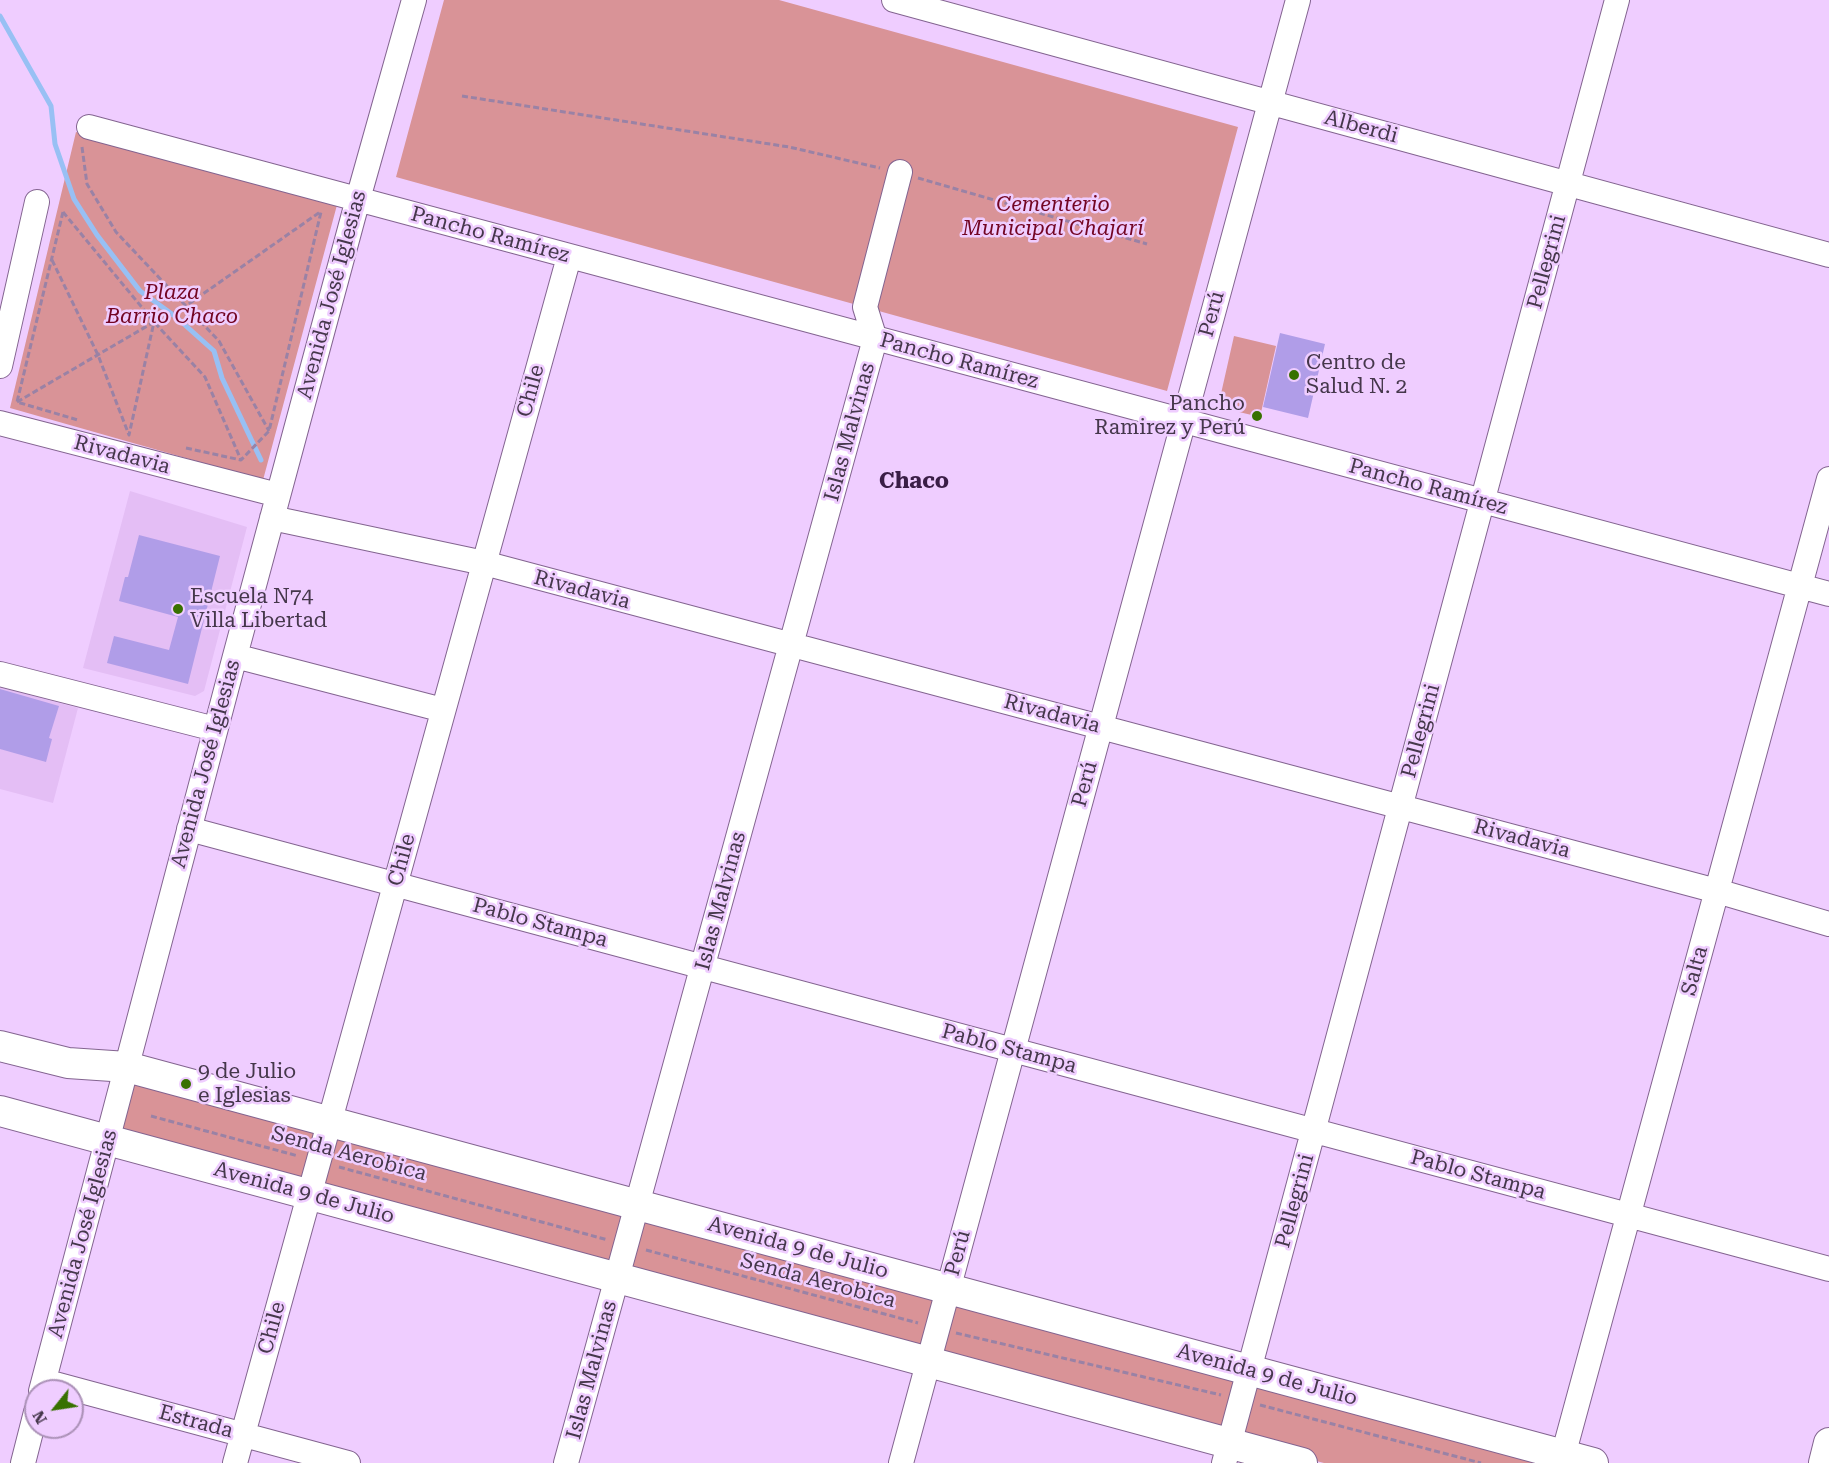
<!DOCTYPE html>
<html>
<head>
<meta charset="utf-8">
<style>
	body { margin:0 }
	#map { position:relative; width:1829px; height:1463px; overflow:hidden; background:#efcdff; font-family:"Roboto Serif",serif }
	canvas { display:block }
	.north { position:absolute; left:24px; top:1379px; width:60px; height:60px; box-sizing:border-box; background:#efcdff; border:2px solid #ab91b7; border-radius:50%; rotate:240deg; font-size:16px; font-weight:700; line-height:24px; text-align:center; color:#45374b }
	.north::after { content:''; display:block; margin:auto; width:21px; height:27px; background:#387100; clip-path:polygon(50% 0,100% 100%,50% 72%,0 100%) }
</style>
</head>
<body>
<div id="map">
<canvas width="1829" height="1463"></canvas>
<div class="north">N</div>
</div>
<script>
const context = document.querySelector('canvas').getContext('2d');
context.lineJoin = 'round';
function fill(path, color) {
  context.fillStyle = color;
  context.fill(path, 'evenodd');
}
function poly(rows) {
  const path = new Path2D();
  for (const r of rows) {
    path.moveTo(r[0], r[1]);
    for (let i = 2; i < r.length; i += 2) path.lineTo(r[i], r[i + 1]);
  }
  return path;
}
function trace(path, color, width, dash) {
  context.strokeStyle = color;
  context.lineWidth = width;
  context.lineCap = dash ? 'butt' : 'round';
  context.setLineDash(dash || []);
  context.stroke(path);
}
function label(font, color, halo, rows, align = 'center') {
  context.font = font + ' "Roboto Serif",serif';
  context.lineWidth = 5;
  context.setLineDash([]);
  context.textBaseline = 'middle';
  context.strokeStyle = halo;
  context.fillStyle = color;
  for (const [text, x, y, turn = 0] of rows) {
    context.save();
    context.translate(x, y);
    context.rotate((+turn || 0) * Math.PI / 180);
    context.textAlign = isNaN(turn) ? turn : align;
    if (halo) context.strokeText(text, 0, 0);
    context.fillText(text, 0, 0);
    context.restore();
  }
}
const built = poly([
	[130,491,247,527,204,691,195,696,83,668],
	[0,687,78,708,53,803,0,789]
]);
const green = poly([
	[444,0,779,0,1238,127,1167,391,396,177],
	[76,132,337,205,263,480,10,408],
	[1234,336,1276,346,1260,417,1218,407],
	[134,1076,318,1128,302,1185,119,1136],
	[337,1134,627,1210,613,1269,320,1190],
	[643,1215,938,1294,924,1354,628,1272],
	[954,1299,1241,1375,1225,1435,939,1357],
	[1253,1379,1553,1463,1324,1463,1237,1440]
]);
const stream = poly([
	[0,16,51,106,55,144,74,199,97,235,140,291,176,317,214,351,222,378,261,460]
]);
const building = poly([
	[1280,333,1325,344,1308,418,1263,407],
	[139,535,220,556,188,684,107,663,114,636,169,650,178,617,119,601,125,577,128,577],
	[0,689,59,706,49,738,52,739,46,762,0,749]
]);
const path = poly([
	[462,96,789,147,880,168],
	[82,147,87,184,116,232,219,341,269,431],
	[918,178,1147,244],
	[63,212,17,402,78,420],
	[63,212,154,322,205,377,241,460],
	[52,260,98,355,129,435,154,322],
	[17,402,154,322,180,310,320,212],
	[186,448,241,460,269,431,321,212,319,212],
	[151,1116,298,1156],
	[339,1167,608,1240],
	[646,1250,918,1323],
	[956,1333,1221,1395],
	[1260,1405,1481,1463]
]);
const minor = poly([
	[894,0,1829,255],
	[89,127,1829,594],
	[0,366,37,202],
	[0,423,278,495],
	[272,518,484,563,1717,891,1829,924],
	[235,656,443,710],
	[0,674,215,729],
	[189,829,1829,1269],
	[44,1381,348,1463],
	[41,1391,235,656,358,199,414,0],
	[23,1463,36,1412],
	[235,1463,569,257],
	[566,1463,875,339,865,307,900,172],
	[901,1463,1298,0],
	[1224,1463,1617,0],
	[1561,1463,1829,479]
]);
const major = poly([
	[0,1046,68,1063,127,1067,1593,1463],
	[0,1111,1302,1463],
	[1824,1463,1829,1443]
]);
const markers = [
	[1294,375,6,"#387100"],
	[1257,416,6,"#387100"],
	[178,609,6,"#387100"],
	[186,1084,6,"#387100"]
];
const streetNames = [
	["Alberdi",1361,127,15],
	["Pancho Ramírez",490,235,15],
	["Pellegrini",1547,262,-75],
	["Avenida José Iglesias",332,295,-75],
	["Perú",1212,314,-75],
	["Pancho Ramírez",959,361,15],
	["Chile",531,391,-75],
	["Islas Malvinas",850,432,-75],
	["Rivadavia",122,455,15],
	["Pancho Ramírez",1428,487,15],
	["Rivadavia",582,590,15],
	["Rivadavia",1052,714,15],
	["Pellegrini",1421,731,-75],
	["Avenida José Iglesias",206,764,-75],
	["Perú",1085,784,-75],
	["Rivadavia",1522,839,15],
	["Chile",402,860,-75],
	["Islas Malvinas",721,901,-75],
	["Pablo Stampa",540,923,15],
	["Salta",1695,971,-75],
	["Pablo Stampa",1009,1049,15],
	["Senda Aerobica",349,1154,15],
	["Pablo Stampa",1478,1175,15],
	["Avenida 9 de Julio",304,1193,15],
	["Pellegrini",1295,1201,-75],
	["Avenida José Iglesias",83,1234,-75],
	["Avenida 9 de Julio",798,1248,15],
	["Perú",958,1253,-75],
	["Senda Aerobica",818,1281,15],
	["Chile",272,1328,-75],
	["Islas Malvinas",592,1370,-75],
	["Avenida 9 de Julio",1267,1375,15],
	["Estrada",196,1422,15]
];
const parkNames = [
	["Cementerio",1053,205],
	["Municipal Chajarí",1053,229],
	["Plaza",172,293],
	["Barrio Chaco",172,317]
];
const poiNames = [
	["Centro de",1306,363],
	["Salud N. 2",1306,387],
	["Pancho",1245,404,"right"],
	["Ramirez y Perú",1245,428,"right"],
	["Escuela N74",190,597],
	["Villa Libertad",190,621],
	["9 de Julio",198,1072],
	["e Iglesias",198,1096]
];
const neighbourhoodNames = [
	["Chaco",914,482]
];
fill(built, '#e4bef5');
fill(green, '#d99397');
trace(stream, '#98c0f4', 5);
fill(building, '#b09de8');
trace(minor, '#836490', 26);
trace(major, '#836490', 32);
trace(path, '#9a82a5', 3, [6, 3]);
trace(minor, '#fff', 24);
trace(major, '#fff', 30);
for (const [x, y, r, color] of markers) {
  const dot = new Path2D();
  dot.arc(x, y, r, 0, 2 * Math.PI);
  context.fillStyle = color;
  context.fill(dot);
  trace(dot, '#efcdff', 2);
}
label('21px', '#45374b', '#efcdff', streetNames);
label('italic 21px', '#730523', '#efcdff', parkNames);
label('21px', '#45374b', '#efcdff', poiNames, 'left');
label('bold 22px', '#3a1e46', '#efcdff', neighbourhoodNames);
</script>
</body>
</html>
